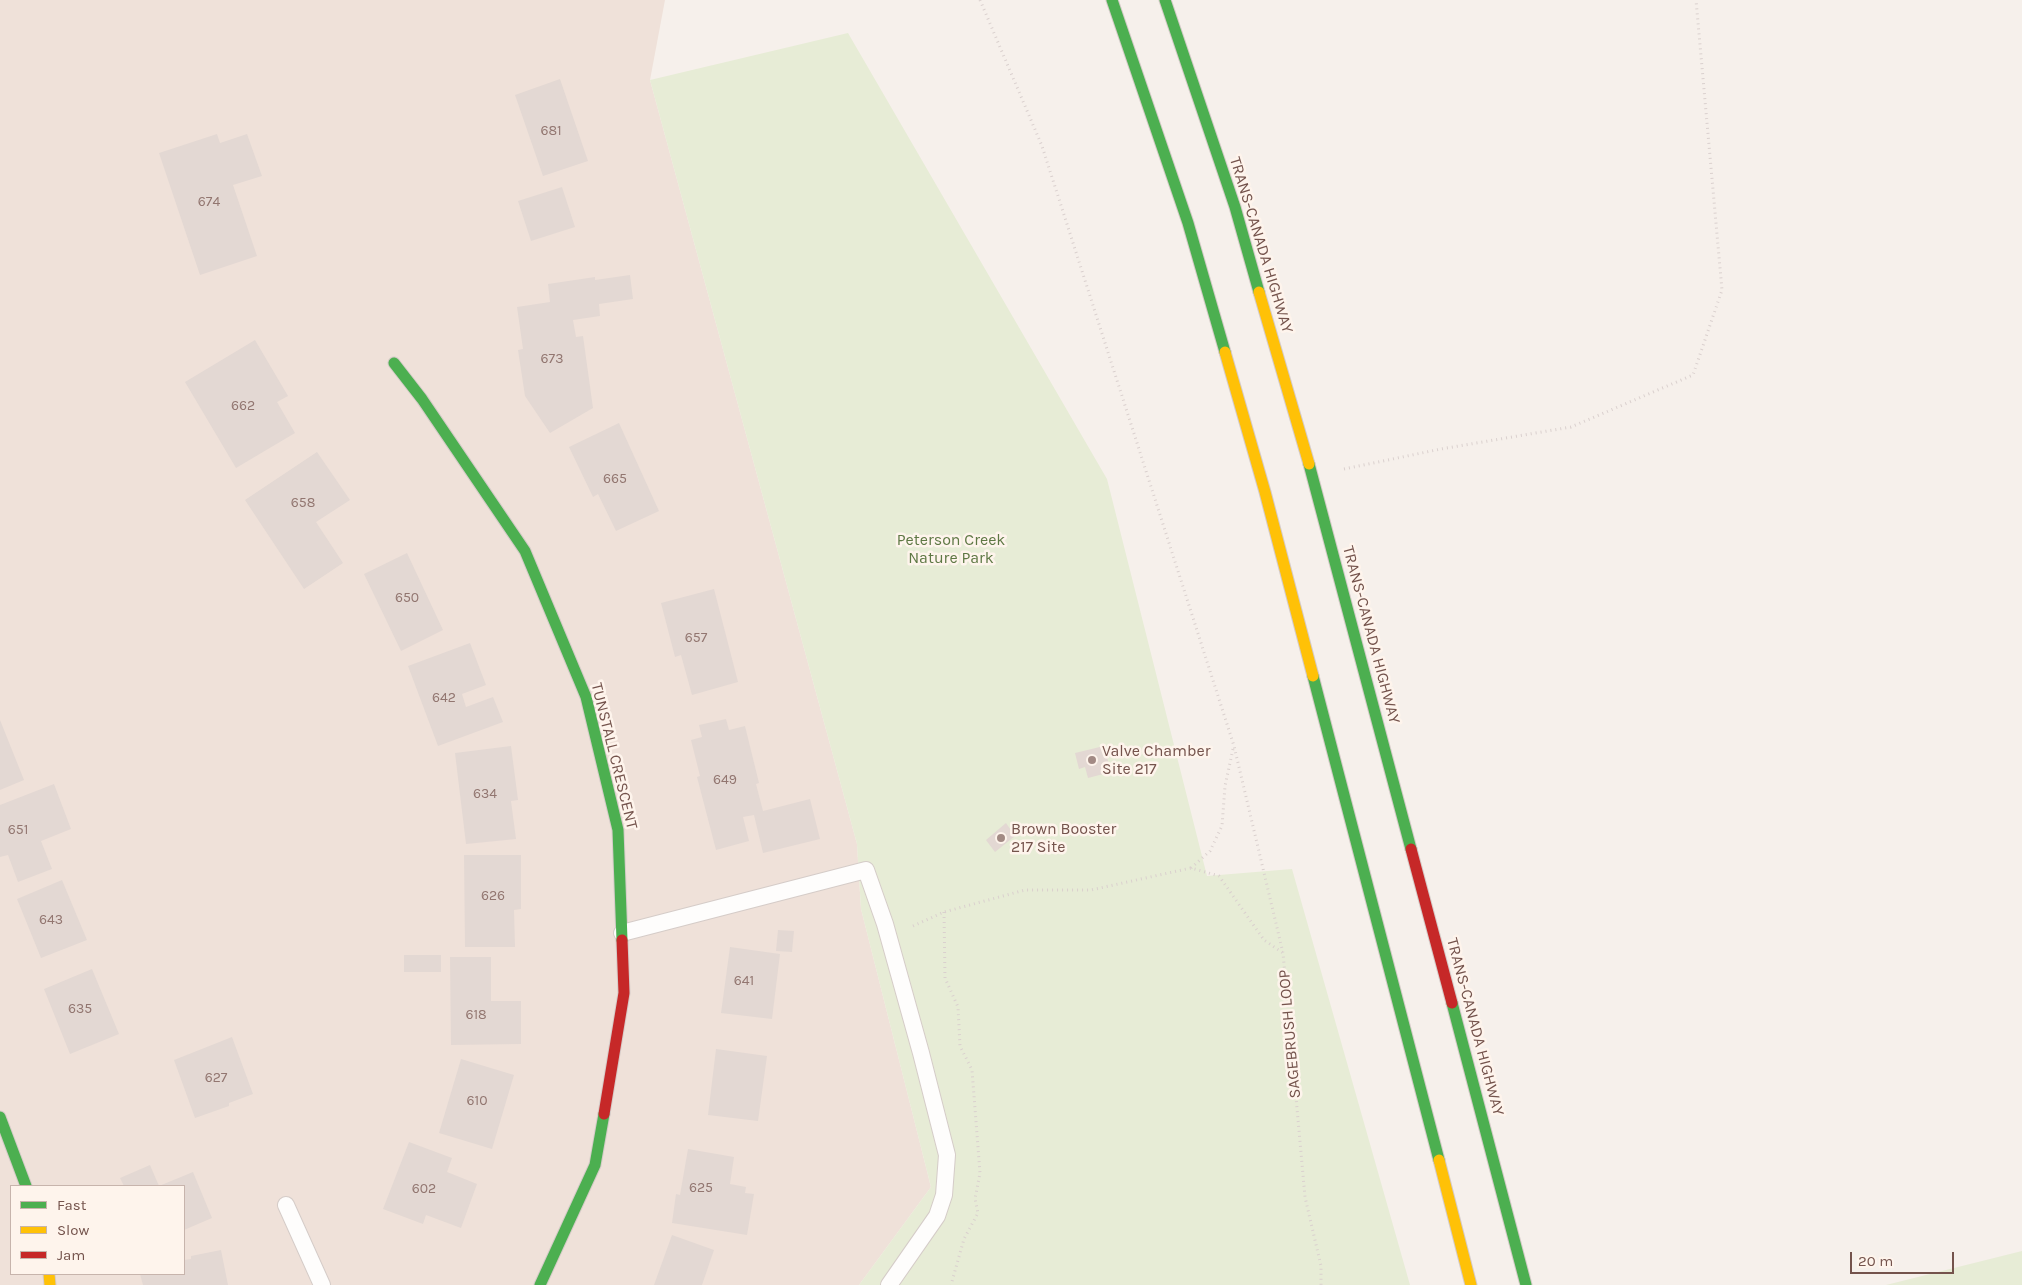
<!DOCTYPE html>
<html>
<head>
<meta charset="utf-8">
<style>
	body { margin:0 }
	#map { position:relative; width:2022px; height:1285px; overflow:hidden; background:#f6f0eb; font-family:Karla,sans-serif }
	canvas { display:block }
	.legend { position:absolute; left:10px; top:1185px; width:175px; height:90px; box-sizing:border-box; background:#fef4ec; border:1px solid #c7b4ac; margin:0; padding:6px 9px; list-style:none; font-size:15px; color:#74534c }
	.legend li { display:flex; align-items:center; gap:10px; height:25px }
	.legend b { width:25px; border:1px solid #c7b4ac }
	.scale { position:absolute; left:1850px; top:1252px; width:104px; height:22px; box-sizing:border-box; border:2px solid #74534c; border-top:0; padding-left:6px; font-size:15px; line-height:18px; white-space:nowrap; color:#74534c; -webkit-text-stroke:4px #fef4ec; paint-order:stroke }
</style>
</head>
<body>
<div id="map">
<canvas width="2022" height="1285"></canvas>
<ul class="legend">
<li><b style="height:6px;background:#4caf50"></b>Fast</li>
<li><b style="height:6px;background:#ffc107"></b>Slow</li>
<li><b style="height:6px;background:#c62828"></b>Jam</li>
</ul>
<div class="scale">20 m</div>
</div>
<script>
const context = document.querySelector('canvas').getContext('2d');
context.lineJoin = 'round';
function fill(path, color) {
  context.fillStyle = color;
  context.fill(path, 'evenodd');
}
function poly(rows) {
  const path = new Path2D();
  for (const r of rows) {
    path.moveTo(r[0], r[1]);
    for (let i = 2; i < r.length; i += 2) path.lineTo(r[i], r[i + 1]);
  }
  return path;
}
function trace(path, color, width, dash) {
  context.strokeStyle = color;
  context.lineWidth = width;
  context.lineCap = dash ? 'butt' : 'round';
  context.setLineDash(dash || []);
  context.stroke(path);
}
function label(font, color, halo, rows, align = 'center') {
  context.font = font + ' Karla,sans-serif';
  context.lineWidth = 5;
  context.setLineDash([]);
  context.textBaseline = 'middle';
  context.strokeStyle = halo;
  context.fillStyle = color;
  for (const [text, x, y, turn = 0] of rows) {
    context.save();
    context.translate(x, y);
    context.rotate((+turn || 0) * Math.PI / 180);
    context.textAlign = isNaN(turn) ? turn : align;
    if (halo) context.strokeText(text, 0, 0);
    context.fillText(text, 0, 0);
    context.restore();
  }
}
const residential = poly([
	[0,0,665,0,650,80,857,844,861,909,931,1187,859,1285,0,1285],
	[11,1186,184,1186,184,1274,11,1274]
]);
const green = poly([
	[848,33,1107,479,1207,876,1292,869,1410,1285,859,1285,931,1187,861,909,857,844,650,80],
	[2022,1251,2022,1285,1886,1285]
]);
const building = poly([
	[560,79,588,161,543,176,515,95],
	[217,134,220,143,247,134,262,176,233,185,257,256,200,275,159,153],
	[562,187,575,227,531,241,518,201],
	[630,275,633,299,599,304,600,316,573,320,576,337,583,336,593,408,550,433,525,396,518,350,523,349,517,307,550,302,548,284,595,277,595,280],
	[255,340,288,396,277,402,295,433,236,468,185,382],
	[619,423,659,511,616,531,598,494,593,497,569,447],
	[317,452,350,500,316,522,343,563,304,589,245,500],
	[407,553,443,630,401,651,364,574],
	[714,589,738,682,692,695,681,655,675,657,661,603],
	[470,643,486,685,462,694,466,707,493,697,503,722,438,746,408,666],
	[726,719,729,730,745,726,759,783,756,784,763,811,810,799,820,839,763,853,754,815,743,817,749,841,716,850,697,777,700,776,691,740,702,737,699,725],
	[0,720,24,780,0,790],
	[511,746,518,800,511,801,516,839,466,844,455,753],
	[1104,746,1111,772,1088,778,1085,767,1079,769,1075,753],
	[54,784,71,829,41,841,52,869,18,882,8,855,0,857,0,805],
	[1006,823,1015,836,995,852,986,840],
	[464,855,521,855,521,909,514,910,515,947,465,947],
	[62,880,87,940,41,958,17,899],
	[778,930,794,931,792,952,776,951],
	[730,947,780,954,772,1019,721,1013],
	[404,955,441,955,441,972,404,972],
	[450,957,491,957,491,1001,521,1001,521,1044,451,1045],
	[92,969,119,1034,70,1054,44,989],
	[232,1037,253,1094,229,1103,229,1106,195,1118,174,1060],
	[716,1049,767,1056,758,1121,708,1115],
	[461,1059,514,1075,492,1149,439,1133],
	[409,1142,452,1158,447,1172,477,1184,461,1228,426,1215,423,1224,383,1209],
	[688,1149,734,1157,730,1184,746,1187,745,1193,754,1194,747,1235,672,1223,676,1194,680,1195],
	[150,1165,159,1186,193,1172,212,1218,184,1230,184,1186,124,1186,120,1178],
	[672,1235,714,1250,702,1285,654,1285],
	[221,1250,228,1285,143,1285,140,1274,184,1274,184,1260,191,1259,191,1256]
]);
const path = poly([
	[980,0,1042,146,1234,746,1283,953,1305,1197,1321,1266,1321,1285],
	[1344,469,1441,449,1571,427,1693,375,1722,290,1696,0],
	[1191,868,1210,851,1222,826,1225,786,1233,749],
	[944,912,945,978,958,1007,960,1046,972,1070,980,1173,975,1199,978,1213,964,1239,951,1285],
	[913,926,944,912,1025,890,1091,890,1191,868,1219,876,1264,940,1283,953]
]);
const lane = poly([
	[622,933,866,870,885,924,921,1053,947,1155,944,1195,937,1216,889,1285],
	[286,1205,322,1285]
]);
const fast = poly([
	[1112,0,1188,223,1225,352],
	[1165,0,1235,207,1259,292],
	[394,363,422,399,525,551,586,697,618,830,622,940],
	[1309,464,1411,849],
	[1313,676,1439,1160],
	[1452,1003,1526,1285],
	[0,1117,26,1186],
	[540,1285,595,1165,604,1114]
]);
const slow = poly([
	[1259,292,1309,464],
	[1225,352,1265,492,1313,676],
	[1439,1160,1471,1285],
	[49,1274,50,1285]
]);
const jam = poly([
	[1411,849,1452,1003],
	[604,1114,624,993,622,940]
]);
const markers = [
	[1092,760,5,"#a28a84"],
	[1001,838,5,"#a28a84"]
];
const numberNames = [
	["681",551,131],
	["674",209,202],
	["673",552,359],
	["662",243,406],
	["665",615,479],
	["658",303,503],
	["650",407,598],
	["657",696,638],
	["642",444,698],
	["649",725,780],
	["634",485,794],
	["651",18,830],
	["626",493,896],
	["643",51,920],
	["641",744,981],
	["635",80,1009],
	["618",476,1015],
	["627",216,1078],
	["610",477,1101],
	["625",701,1188],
	["602",424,1189]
];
const streetNames = [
	["TRANS-CANADA HIGHWAY",1261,245,73],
	["TRANS-CANADA HIGHWAY",1371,635,75],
	["TUNSTALL CRESCENT",614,756,76],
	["TRANS-CANADA HIGHWAY",1475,1027,75],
	["SAGEBRUSH LOOP",1290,1034,-95]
];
const parkNames = [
	["Peterson Creek",951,540],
	["Nature Park",951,558]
];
const poiNames = [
	["Valve Chamber",1102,751],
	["Site 217",1102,769],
	["Brown Booster",1011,829],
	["217 Site",1011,847]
];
fill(residential, '#efe1d9');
fill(green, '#e7ecd6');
fill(building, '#e3d8d3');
trace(lane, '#d5ccc8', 18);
trace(fast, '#d5cbc8', 13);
trace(slow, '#d5cbc8', 13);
trace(jam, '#d5cbc8', 13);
trace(path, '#dad0ce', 3, [1, 4]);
trace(lane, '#fefdfc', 16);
trace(fast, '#4caf50', 11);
trace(slow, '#ffc107', 11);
trace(jam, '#c62828', 11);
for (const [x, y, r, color] of markers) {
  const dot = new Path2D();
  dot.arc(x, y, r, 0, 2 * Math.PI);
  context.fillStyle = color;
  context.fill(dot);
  trace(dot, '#fef4ec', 2);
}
label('14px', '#927670', null, numberNames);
label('16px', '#74534c', '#fef4ec', streetNames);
label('16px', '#5e7844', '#fef4ec', parkNames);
label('16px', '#74534c', '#fef4ec', poiNames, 'left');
</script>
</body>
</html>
